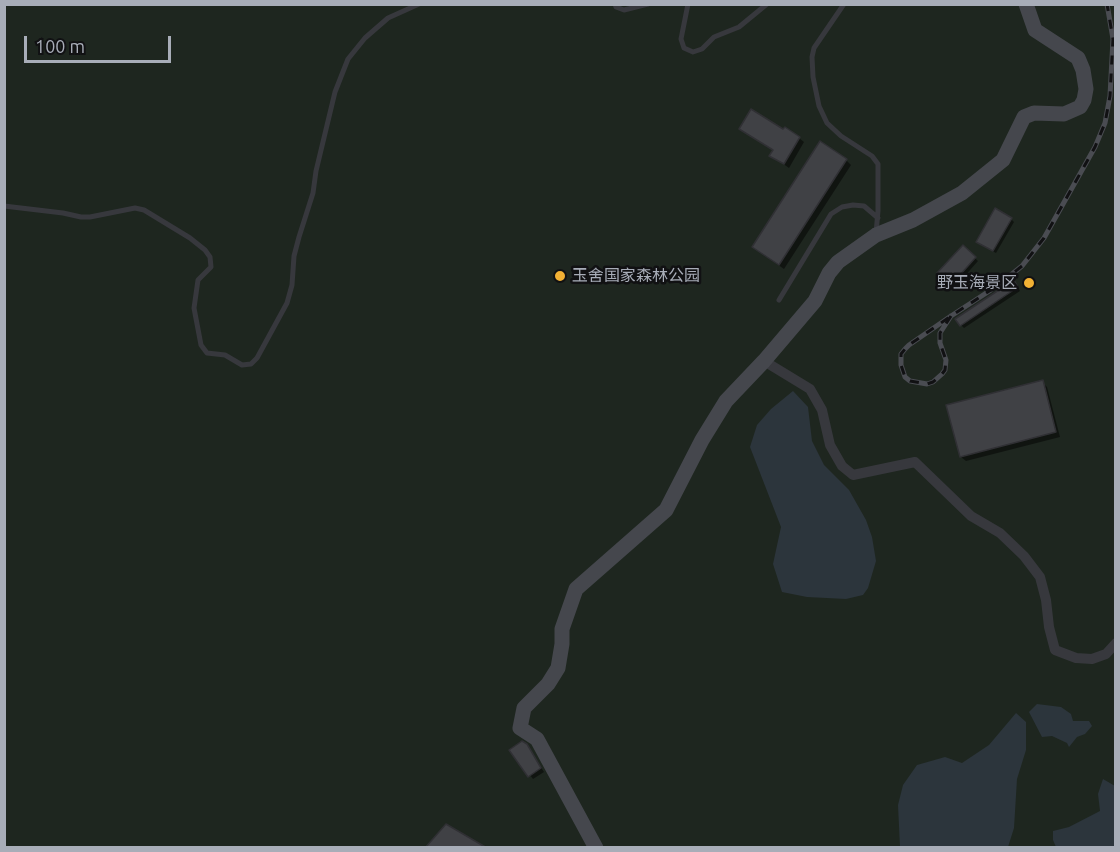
<!DOCTYPE html>
<html>
<head>
<meta charset="utf-8">
<style>
	body { margin:0 }
	#map { position:relative; width:1120px; height:852px; overflow:hidden; background:#161618; font-family:Ubuntu,sans-serif }
	canvas { display:block }
	.frame { position:absolute; inset:0; border:6px solid #a8adb8; pointer-events:none }
	.scale { position:absolute; left:24px; top:36px; width:147px; height:27px; box-sizing:border-box; border:3px solid #a8adb8; border-top:0; padding-left:8px; font-size:18px; line-height:21px; white-space:nowrap; color:#a8adb8; -webkit-text-stroke:4px #111113; paint-order:stroke }
</style>
</head>
<body>
<div id="map">
<canvas width="1120" height="852"></canvas>
<div class="frame"></div>
<div class="scale">100 m</div>
</div>
<script>
const context = document.querySelector('canvas').getContext('2d');
context.lineJoin = 'round';
function fill(path, color) {
  context.fillStyle = color;
  context.fill(path, 'evenodd');
}
function poly(rows) {
  const path = new Path2D();
  for (const r of rows) {
    path.moveTo(r[0], r[1]);
    for (let i = 2; i < r.length; i += 2) path.lineTo(r[i], r[i + 1]);
  }
  return path;
}
function trace(path, color, width, dash) {
  context.strokeStyle = color;
  context.lineWidth = width;
  context.lineCap = dash ? 'butt' : 'round';
  context.setLineDash(dash || []);
  context.stroke(path);
}
function label(font, color, halo, rows, align = 'center') {
  context.font = font + ' Ubuntu,"Noto Sans SC",sans-serif';
  context.lineWidth = 5;
  context.setLineDash([]);
  context.textBaseline = 'middle';
  context.strokeStyle = halo;
  context.fillStyle = color;
  for (const [text, x, y, turn = 0] of rows) {
    context.save();
    context.translate(x, y);
    context.rotate((+turn || 0) * Math.PI / 180);
    context.textAlign = isNaN(turn) ? turn : align;
    if (halo) context.strokeText(text, 0, 0);
    context.fillText(text, 0, 0);
    context.restore();
  }
}
const green = poly([
	[5,5,1115,5,1115,847,5,848]
]);
const water = poly([
	[793,391,808,407,812,441,824,465,849,490,866,520,872,537,876,561,868,588,863,595,846,599,807,597,782,592,773,564,781,527,750,447,757,425,771,409],
	[1037,704,1061,707,1071,714,1073,721,1089,721,1092,726,1085,734,1077,737,1069,747,1067,743,1052,736,1042,737,1029,712],
	[1016,713,1026,722,1026,750,1017,779,1014,828,1008,847,900,847,898,805,903,785,917,765,945,757,962,763,989,745],
	[1103,779,1115,786,1115,847,1056,847,1053,840,1053,831,1069,827,1100,811,1098,794]
]);
const shadow = poly([
	[741,129,784,131,799,138,804,142,789,168,771,155,774,151],
	[846,160,851,165,784,269,753,247],
	[1011,219,1014,222,996,253,981,245],
	[963,247,978,261,955,287,939,273],
	[1017,285,1020,291,964,328,961,325],
	[1042,382,1047,387,1060,437,966,461,961,457],
	[526,745,544,772,533,779,511,750]
]);
const building = poly([
	[751,109,783,129,785,127,800,137,784,164,769,156,773,150,739,129,751,109],
	[820,141,847,159,779,265,752,247,820,141],
	[995,208,1012,218,993,251,976,242,995,208],
	[963,245,976,257,951,285,937,273,963,245],
	[1014,280,1018,287,960,326,955,319,1014,280],
	[1043,380,1056,432,960,457,946,405,1043,380],
	[522,741,527,744,541,768,528,777,509,750,522,741],
	[446,824,487,848,425,848,446,824]
]);
const lane = poly([
	[615,4,616,7,624,10,648,4],
	[688,4,681,39,684,48,693,52,702,49,714,37,739,27,767,4],
	[844,4,814,48,812,57,813,77,819,106,827,123,841,136,872,156,878,164,878,211,876,233],
	[4,206,63,213,81,217,90,217,135,208,144,210,190,238,205,250,210,257,211,267,198,280,194,308,201,345,207,353,225,355,242,365,251,364,257,358,287,303,292,285,294,256,299,237,313,193,316,171,335,92,348,59,365,38,388,18,419,4],
	[779,300,831,214,842,207,853,205,864,206,878,218]
]);
const street = poly([
	[764,361,810,389,822,410,830,445,842,466,853,475,915,462,971,516,1000,533,1024,556,1040,577,1046,600,1049,627,1055,650,1076,658,1092,659,1106,654,1116,643]
]);
const secondary = poly([
	[596,848,537,739,520,728,524,708,548,684,558,668,562,644,562,629,576,589,666,510,702,440,726,401,764,361,815,301,829,273,838,262,876,235,913,220,962,193,1003,160,1024,117,1034,113,1064,114,1080,107,1084,100,1086,89,1083,70,1078,58,1035,30,1026,4]
]);
const rail = poly([
	[951,316,940,333,940,343,946,360,945,370,942,374,933,382,927,384,910,381,905,377,901,365,901,354,905,349,909,345,951,316,997,286,1022,266,1044,238,1095,147,1105,123,1110,96,1113,39,1107,4]
]);
const markers = [
	[560,276,6,"#f2b134"],
	[1029,283,6,"#f2b134"]
];
const poiNames = [
	["玉舍国家森林公园",572,276],
	["野玉海景区",1017,283,"right"]
];
fill(green, '#1e261f');
fill(water, '#2c353c');
fill(shadow, '#0007');
fill(building, '#404145');
trace(building, '#303034', 1.5);
trace(lane, '#37383d', 5);
trace(street, '#37383d', 10);
trace(secondary, '#45474d', 15);
trace(rail, '#4a4c52', 5);
trace(rail, '#111113', 3, [9]);
for (const [x, y, r, color] of markers) {
  const dot = new Path2D();
  dot.arc(x, y, r, 0, 2 * Math.PI);
  context.fillStyle = color;
  context.fill(dot);
  trace(dot, '#111113', 2);
}
label('16px', '#a8adb8', '#111113', poiNames, 'left');
</script>
</body>
</html>
